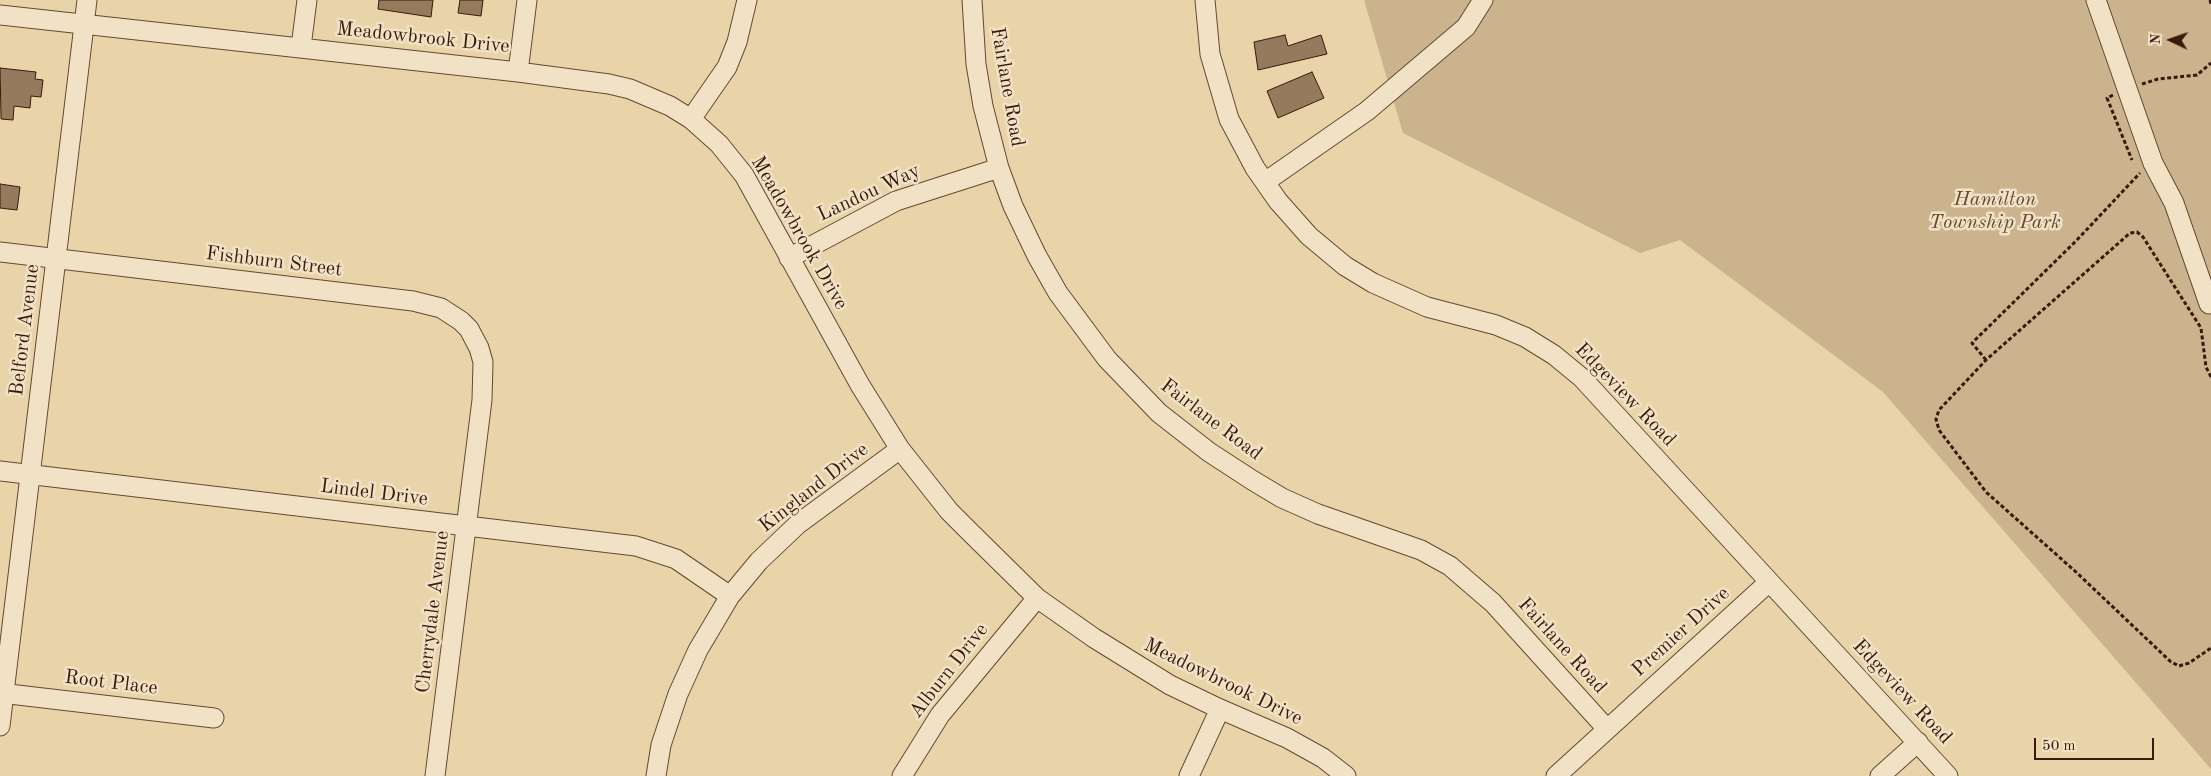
<!DOCTYPE html>
<html>
<head>
<meta charset="utf-8">
<style>
	body { margin:0 }
	#map { position:relative; width:2211px; height:776px; overflow:hidden; background:#e9d3a8; font-family:"Old Standard TT",serif }
	canvas { display:block }
	.north { position:absolute; left:2146px; top:15px; width:50px; height:50px; -webkit-text-stroke:4px #f1e2c6; paint-order:stroke; rotate:273deg; font-size:14px; font-weight:700; line-height:20px; text-align:center; color:#3a190b }
	.north::after { content:''; display:block; margin:auto; width:18px; height:22px; background:#3a190b; clip-path:polygon(50% 0,100% 100%,50% 72%,0 100%) }
	.scale { position:absolute; left:2034px; top:738px; width:120px; height:22px; box-sizing:border-box; border:2px solid #3a190b; border-top:0; padding-left:6px; font-size:15px; line-height:18px; white-space:nowrap; color:#3a190b; -webkit-text-stroke:4px #f1e2c6; paint-order:stroke }
</style>
</head>
<body>
<div id="map">
<canvas width="2211" height="776"></canvas>
<div class="north">N</div>
<div class="scale">50 m</div>
</div>
<script>
const context = document.querySelector('canvas').getContext('2d');
context.lineJoin = 'round';
function fill(path, color) {
  context.fillStyle = color;
  context.fill(path, 'evenodd');
}
function poly(rows) {
  const path = new Path2D();
  for (const r of rows) {
    path.moveTo(r[0], r[1]);
    for (let i = 2; i < r.length; i += 2) path.lineTo(r[i], r[i + 1]);
  }
  return path;
}
function trace(path, color, width, dash) {
  context.strokeStyle = color;
  context.lineWidth = width;
  context.lineCap = dash ? 'butt' : 'round';
  context.setLineDash(dash || []);
  context.stroke(path);
}
function label(font, color, halo, rows, align = 'center') {
  context.font = font + ' "Old Standard TT",serif';
  context.lineWidth = 5;
  context.setLineDash([]);
  context.textBaseline = 'middle';
  context.strokeStyle = halo;
  context.fillStyle = color;
  for (const [text, x, y, turn = 0] of rows) {
    context.save();
    context.translate(x, y);
    context.rotate((+turn || 0) * Math.PI / 180);
    context.textAlign = isNaN(turn) ? turn : align;
    if (halo) context.strokeText(text, 0, 0);
    context.fillText(text, 0, 0);
    context.restore();
  }
}
const green = poly([
	[1364,0,2211,0,2211,769,1883,392,1680,240,1640,253,1403,133]
]);
const building = poly([
	[379,0,433,0,431,17,378,9,379,0],
	[460,0,483,0,481,16,458,13,460,0],
	[1285,35,1288,46,1321,35,1327,54,1258,70,1254,42,1285,35],
	[0,68,36,72,35,79,43,80,41,97,31,96,30,108,14,106,13,120,1,119,0,68],
	[1312,72,1324,98,1278,118,1267,91,1312,72],
	[0,184,20,187,17,210,0,208,0,184]
]);
const path = poly([
	[2210,0,2211,4],
	[2142,84,2158,79,2197,75,2211,63],
	[2113,95,2107,98,2132,160],
	[1986,360,1972,343,2076,241,2140,173],
	[2211,377,2206,367,2201,328,2143,237,2137,232,2130,233,1986,360,1939,410,1936,419,1939,430,1986,492,2076,572,2171,662,2179,666,2189,663,2211,648]
]);
const minor = poly([
	[972,0,976,64,983,106,999,168,1013,206,1037,256,1058,293,1107,359,1159,413,1209,452,1252,480,1282,498,1318,514,1421,550,1450,566,1493,603,1607,729],
	[1205,0,1210,54,1229,119,1255,168,1278,201,1309,236,1345,266,1373,283,1427,307,1496,325,1525,337,1554,355,1582,378,1948,776],
	[2096,0,2153,163,2174,203,2209,304],
	[0,15,518,72,609,84,630,89,670,106,691,119,719,144,744,175,860,385,900,449,949,511,971,533,1037,598,1094,638,1170,685,1220,709,1287,738,1323,758,1346,776],
	[301,47,307,0],
	[518,72,527,0],
	[691,119,727,67,737,42,747,0],
	[1265,182,1367,111,1466,27,1483,0],
	[0,252,413,301,441,308,461,321,469,329,479,348,483,362,482,400,435,776],
	[789,258,896,201,999,168],
	[0,471,636,546,676,559,730,596],
	[0,693,214,718],
	[0,726,87,0],
	[656,776,661,745,678,694,698,650,730,596,759,561,798,524,900,449],
	[902,776,940,715,1037,598],
	[1189,776,1220,709],
	[1556,776,1769,582],
	[1880,776,1918,742]
]);
const streetNames = [
	["Meadowbrook Drive",423,38,6],
	["Fairlane Road",1007,87,80],
	["Landou Way",869,193,-25],
	["Meadowbrook Drive",799,233,60],
	["Fishburn Street",274,262,7],
	["Belford Avenue",25,330,-83],
	["Edgeview Road",1625,395,46],
	["Fairlane Road",1211,420,37],
	["Kingland Drive",814,488,-38],
	["Lindel Drive",374,493,7],
	["Cherrydale Avenue",433,612,-83],
	["Premier Drive",1681,632,-42],
	["Fairlane Road",1562,646,48],
	["Alburn Drive",949,671,-52],
	["Meadowbrook Drive",1223,682,26],
	["Root Place",111,683,7],
	["Edgeview Road",1902,692,47]
];
const parkNames = [
	["Hamilton",1995,200],
	["Township Park",1995,223]
];
fill(green, '#cbb38d');
fill(building, '#957a5d');
trace(building, '#3a190b', 1);
trace(minor, '#664832', 21);
trace(path, '#3a190b', 3, [4, 2.5]);
trace(minor, '#f1e2c6', 19);
label('20px', '#3a190b', '#f1e2c6', streetNames);
label('italic 20px', '#664732', '#f1e2c6', parkNames);
</script>
</body>
</html>
